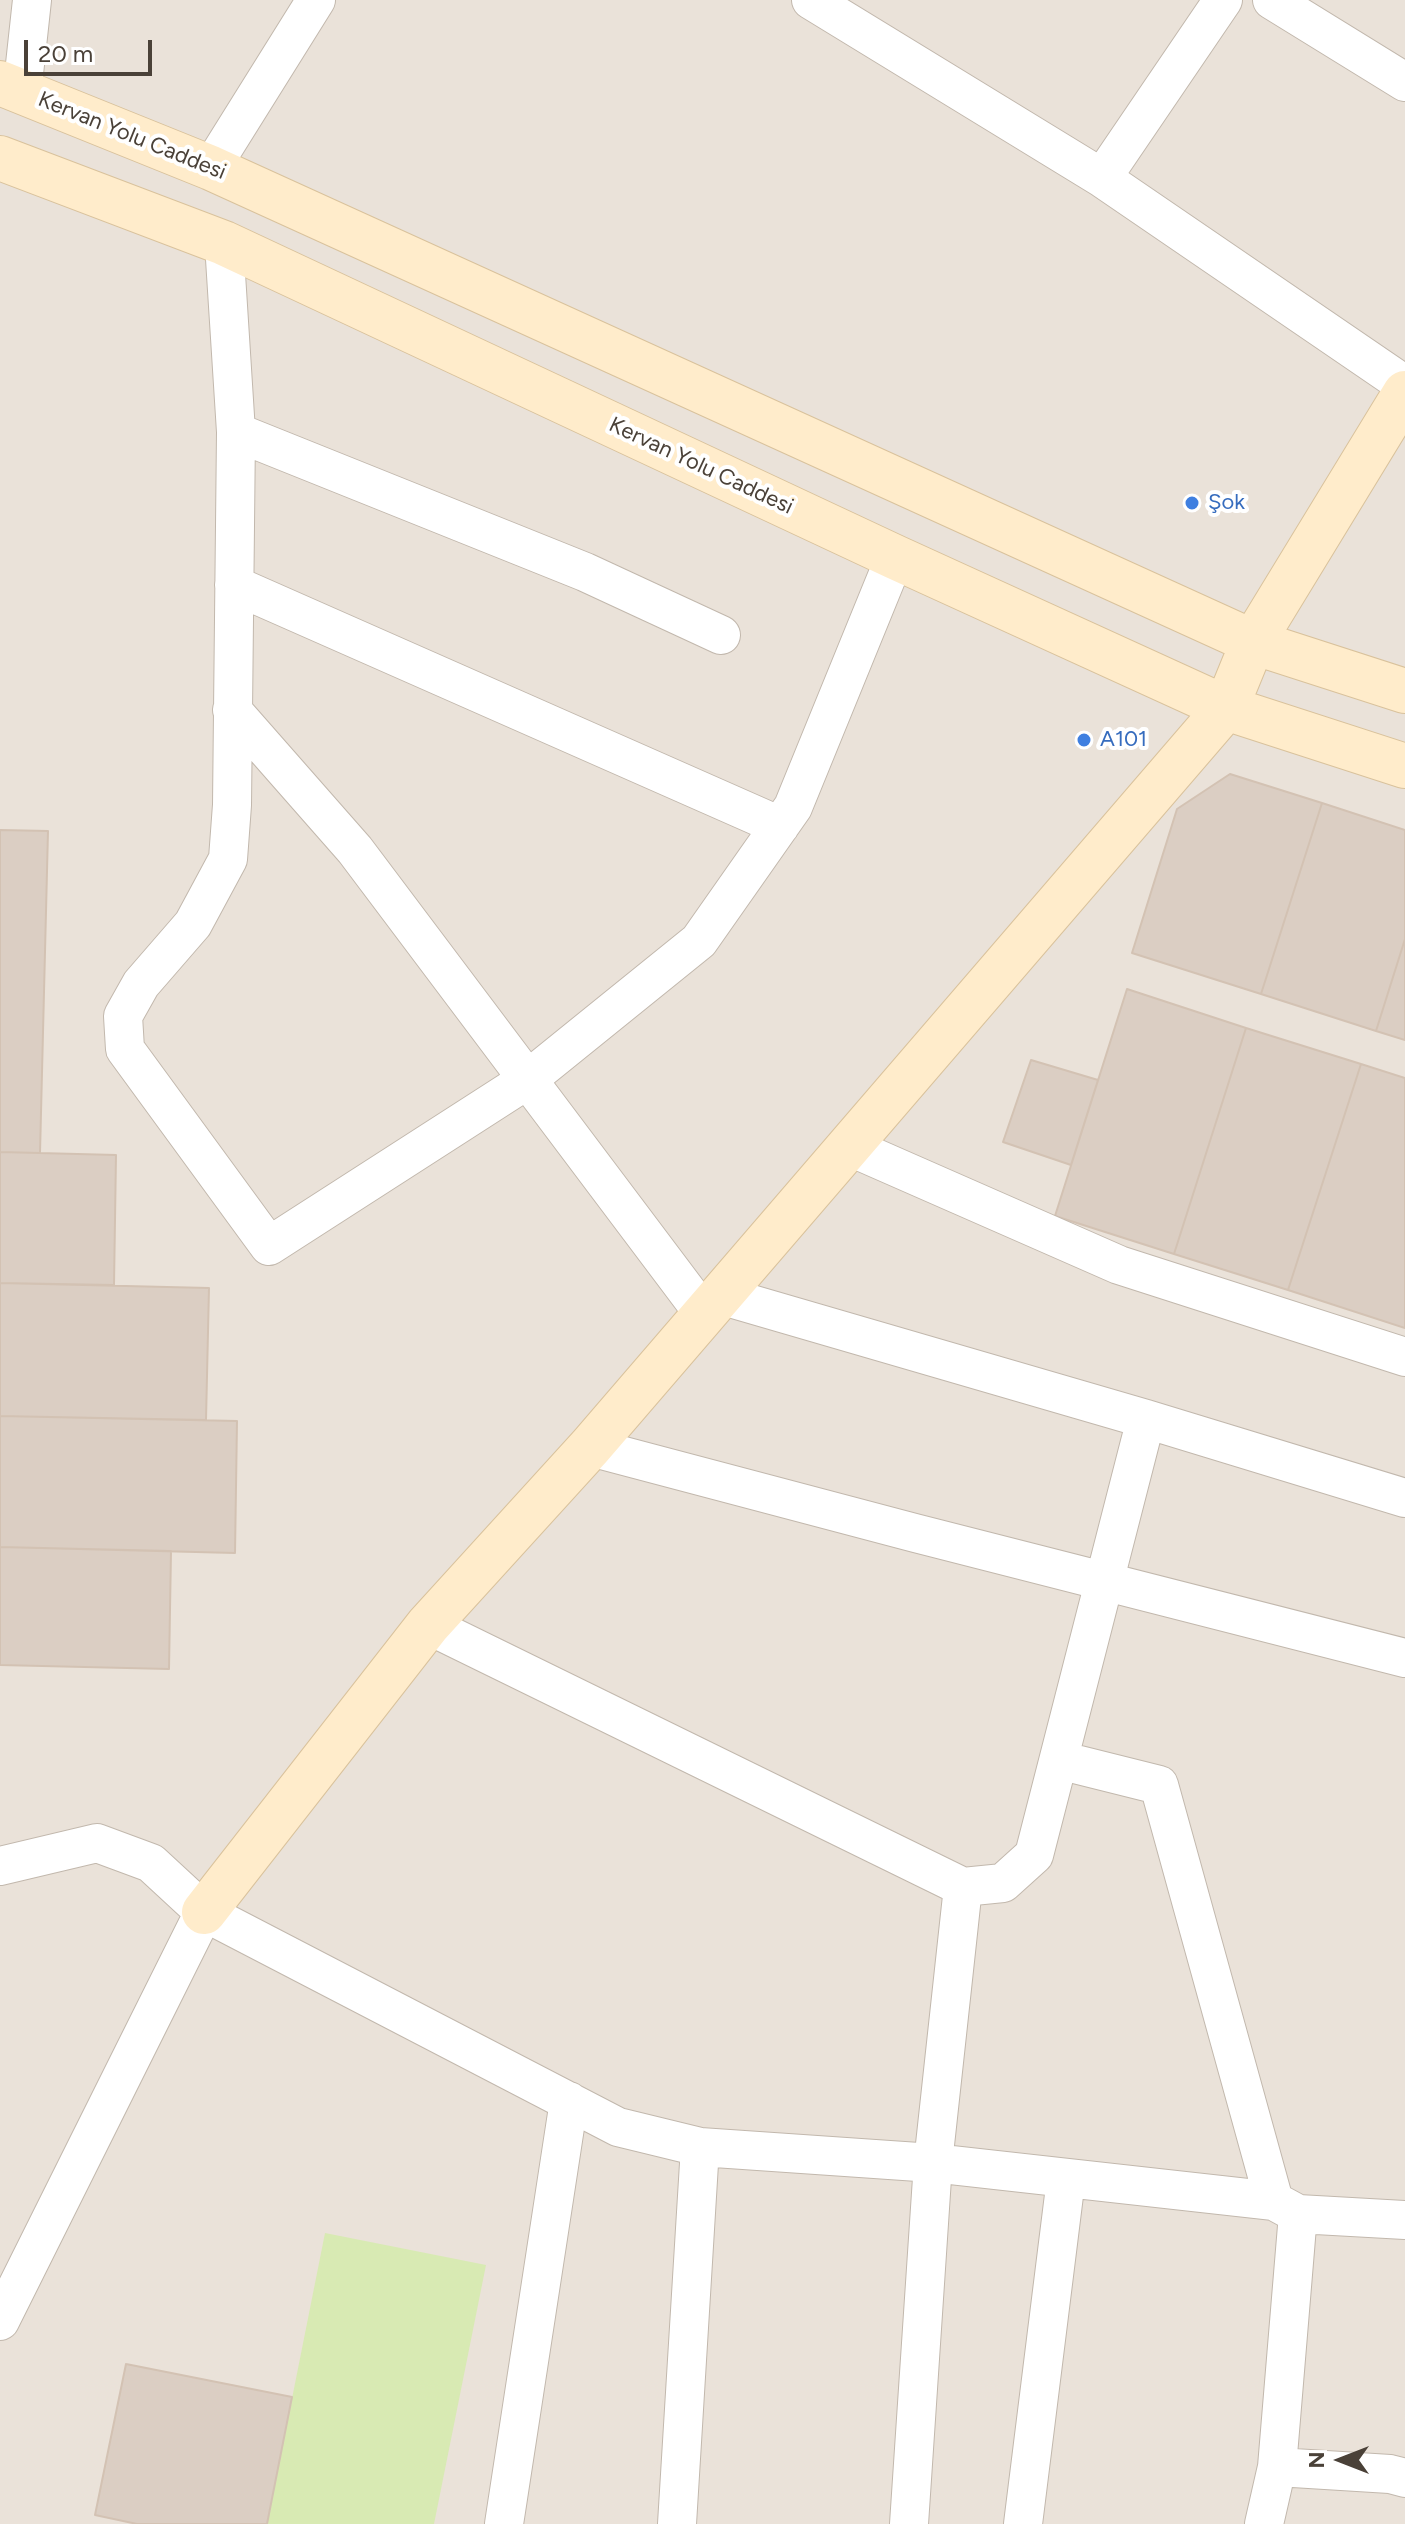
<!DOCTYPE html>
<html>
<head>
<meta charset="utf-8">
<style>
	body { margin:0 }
	#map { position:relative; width:1405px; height:2524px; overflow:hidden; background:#f6f1eb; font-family:Figtree,sans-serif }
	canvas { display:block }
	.north { position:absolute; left:1301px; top:2420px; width:80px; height:80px; -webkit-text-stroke:6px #fff; paint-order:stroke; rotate:270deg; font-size:22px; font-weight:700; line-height:32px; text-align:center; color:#4a4138 }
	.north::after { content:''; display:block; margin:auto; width:28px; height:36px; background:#4a4138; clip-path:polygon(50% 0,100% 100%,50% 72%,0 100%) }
	.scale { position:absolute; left:24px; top:40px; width:128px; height:36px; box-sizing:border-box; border:4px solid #4a4138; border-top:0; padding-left:10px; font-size:24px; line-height:28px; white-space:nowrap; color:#4a4138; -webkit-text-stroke:6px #fff; paint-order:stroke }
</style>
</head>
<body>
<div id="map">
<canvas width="1405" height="2524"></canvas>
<div class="north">N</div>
<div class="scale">20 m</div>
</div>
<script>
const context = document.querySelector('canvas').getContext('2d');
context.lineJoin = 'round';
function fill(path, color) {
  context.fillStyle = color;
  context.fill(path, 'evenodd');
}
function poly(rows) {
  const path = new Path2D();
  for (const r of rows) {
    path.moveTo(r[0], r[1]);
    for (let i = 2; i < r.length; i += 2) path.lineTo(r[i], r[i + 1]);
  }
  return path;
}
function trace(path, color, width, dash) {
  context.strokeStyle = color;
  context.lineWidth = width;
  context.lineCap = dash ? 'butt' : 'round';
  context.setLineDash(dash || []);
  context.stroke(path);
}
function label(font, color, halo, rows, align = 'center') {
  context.font = font + ' Figtree,sans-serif';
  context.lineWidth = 8;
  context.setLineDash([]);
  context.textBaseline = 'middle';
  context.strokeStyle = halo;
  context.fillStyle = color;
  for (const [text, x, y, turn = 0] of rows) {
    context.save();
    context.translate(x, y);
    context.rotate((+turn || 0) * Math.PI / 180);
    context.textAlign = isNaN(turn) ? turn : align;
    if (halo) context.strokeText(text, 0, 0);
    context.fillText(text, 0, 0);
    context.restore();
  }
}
const residential = poly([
	[0,0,1405,0,1405,2524,0,2524]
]);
const green = poly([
	[325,2233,486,2265,434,2524,267,2524]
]);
const building = poly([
	[1230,774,1322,803,1261,994,1132,953,1177,809,1230,774],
	[1322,803,1405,830,1405,939,1376,1031,1261,994,1322,803],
	[0,830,48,831,40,1153,0,1152,0,830],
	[1405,939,1405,1040,1376,1031,1405,939],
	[1127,989,1246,1028,1174,1254,1055,1216,1127,989],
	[1246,1028,1361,1064,1288,1290,1174,1254,1246,1028],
	[1031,1060,1098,1080,1071,1165,1003,1142,1031,1060],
	[1361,1064,1405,1078,1405,1328,1288,1290,1361,1064],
	[0,1152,116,1155,114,1285,0,1283,0,1152],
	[0,1283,209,1288,206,1420,0,1416,0,1283],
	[0,1416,237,1421,235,1553,0,1547,0,1416],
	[0,1547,171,1551,169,1669,0,1665,0,1547],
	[126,2364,292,2397,267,2524,137,2524,95,2515,126,2364]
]);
const street = poly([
	[811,0,1102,178,1405,385],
	[1272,0,1405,82],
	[22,92,32,0],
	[211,168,316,0],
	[1102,178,1223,0],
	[224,243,236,432,232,805,228,859,193,924,141,984,123,1016,125,1049,269,1246,527,1080,699,941,793,807,895,557],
	[236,432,585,572,721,635],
	[234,585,780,826],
	[232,710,355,850,704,1314],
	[848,1146,1119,1265,1405,1357],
	[720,1295,1146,1419,1405,1498],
	[590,1447,915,1533,1405,1658],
	[428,1625,963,1887,1003,1883,1034,1855,1146,1419],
	[1059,1760,1159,1785,1274,2201],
	[0,1866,97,1843,151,1863,204,1912,618,2127,700,2147,933,2163,1274,2201,1298,2214,1405,2220],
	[0,2321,204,1912],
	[1277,2467,1390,2474,1405,2478],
	[504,2524,569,2101],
	[677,2524,700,2147],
	[909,2524,933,2163,963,1887],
	[1023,2524,1066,2179],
	[1264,2524,1277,2467,1298,2214]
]);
const secondary = poly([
	[0,83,211,168,1253,642,1405,691],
	[0,158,224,243,895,557,1226,708,1405,766],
	[204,1912,428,1625,590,1447,1226,708,1253,642,1405,393]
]);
const markers = [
	[1192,503,8,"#3f7fe0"],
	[1084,740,8,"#3f7fe0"]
];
const streetNames = [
	["Kervan Yolu Caddesi",132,136,22],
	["Kervan Yolu Caddesi",701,466,25]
];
const shopNames = [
	["Şok",1208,503],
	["A101",1100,740]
];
fill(residential, '#eae2d9');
fill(green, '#d8eab3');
fill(building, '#dbcec3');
trace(building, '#d3c2b3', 2);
trace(street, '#c2b8ad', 40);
trace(secondary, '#d9c29c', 46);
trace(street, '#fff', 38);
trace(secondary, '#ffeccb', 44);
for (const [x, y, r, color] of markers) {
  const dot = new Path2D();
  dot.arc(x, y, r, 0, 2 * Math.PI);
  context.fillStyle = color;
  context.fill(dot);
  trace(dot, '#fff', 3);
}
label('22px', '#4a4138', '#fff', streetNames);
label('22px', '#366cbe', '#fff', shopNames, 'left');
</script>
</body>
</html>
